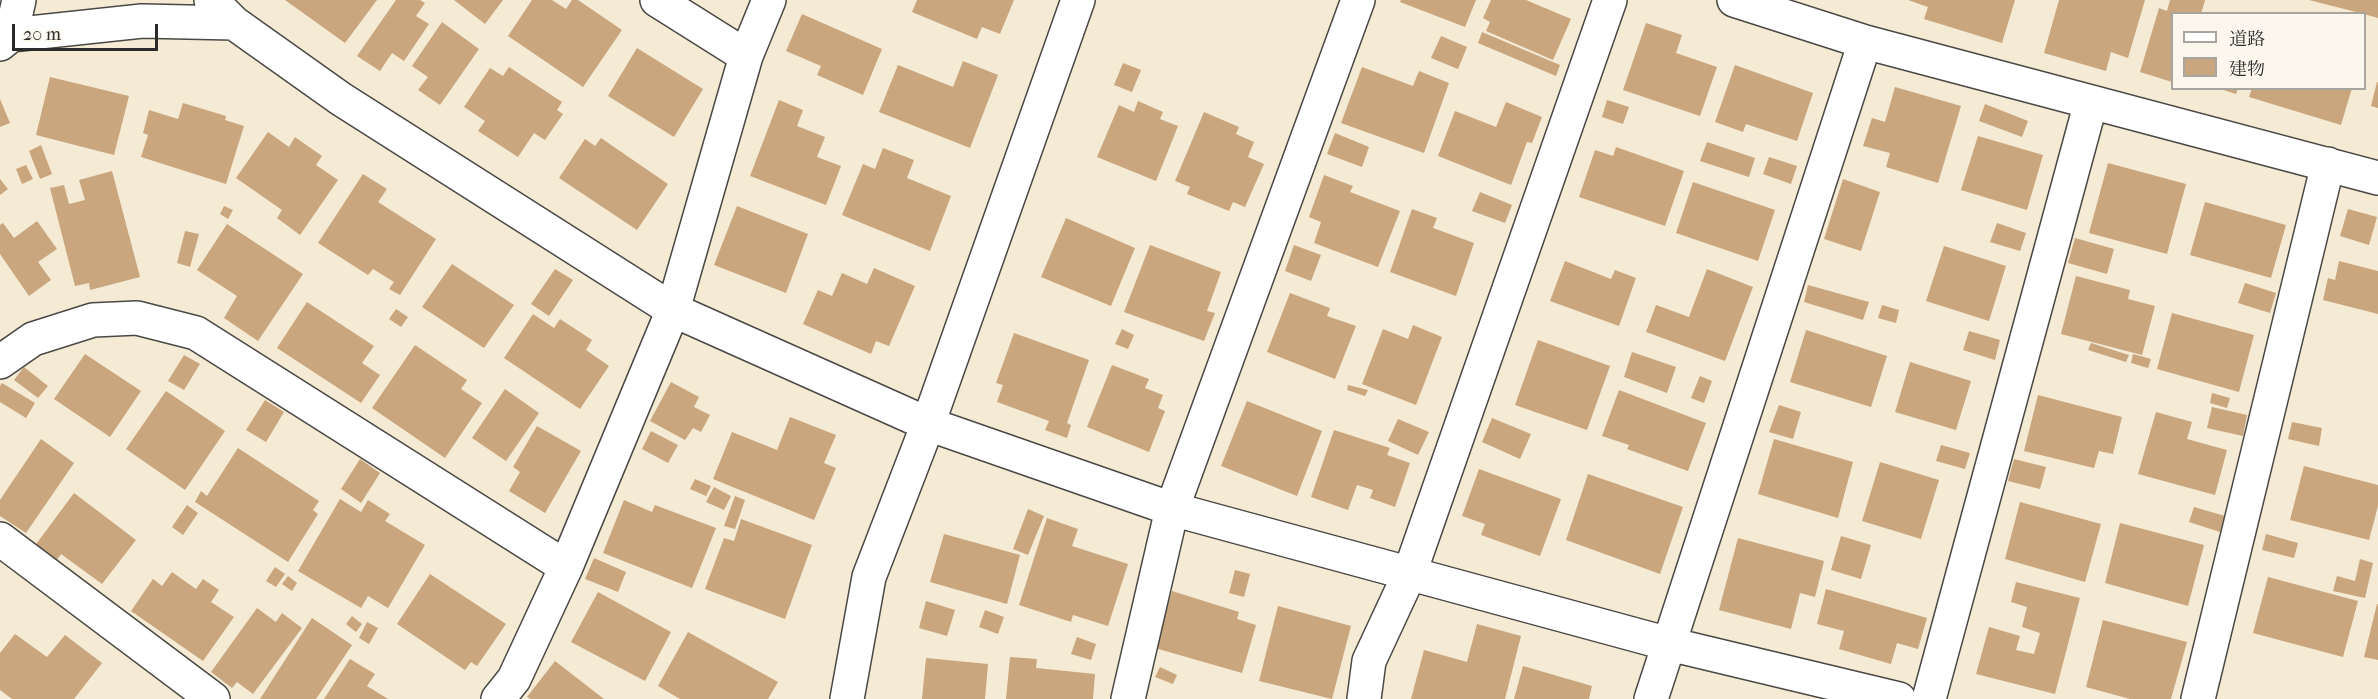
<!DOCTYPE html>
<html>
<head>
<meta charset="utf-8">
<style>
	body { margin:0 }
	#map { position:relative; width:2378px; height:699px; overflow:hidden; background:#f5ead4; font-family:"IM FELL French Canon","Noto Serif JP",serif }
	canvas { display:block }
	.legend { position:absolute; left:2171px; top:12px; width:195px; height:78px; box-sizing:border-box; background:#fbf7ec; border:2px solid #a8a59f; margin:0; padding:8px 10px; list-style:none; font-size:18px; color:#2b2b2b }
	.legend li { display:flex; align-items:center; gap:12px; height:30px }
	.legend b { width:30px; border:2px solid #a8a59f }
	.scale { position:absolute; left:12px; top:24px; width:146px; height:27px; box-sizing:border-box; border:3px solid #2b2b2b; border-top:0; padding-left:8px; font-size:18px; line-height:21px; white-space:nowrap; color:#2b2b2b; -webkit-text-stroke:4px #fbf7ec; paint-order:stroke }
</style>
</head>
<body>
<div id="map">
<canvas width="2378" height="699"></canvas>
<ul class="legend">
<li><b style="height:8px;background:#fff"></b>道路</li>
<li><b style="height:16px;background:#c9a67e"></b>建物</li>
</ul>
<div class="scale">20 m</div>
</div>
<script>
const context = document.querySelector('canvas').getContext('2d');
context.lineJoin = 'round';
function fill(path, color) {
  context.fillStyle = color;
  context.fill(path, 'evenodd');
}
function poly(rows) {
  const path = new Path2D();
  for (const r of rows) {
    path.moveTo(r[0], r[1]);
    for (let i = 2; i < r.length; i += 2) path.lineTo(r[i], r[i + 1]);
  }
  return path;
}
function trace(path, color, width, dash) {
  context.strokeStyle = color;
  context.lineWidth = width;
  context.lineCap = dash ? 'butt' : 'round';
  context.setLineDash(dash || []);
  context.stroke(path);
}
const building = poly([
	[285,0,377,0,345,43],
	[396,0,420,0,425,3,416,16,429,24,404,61,392,53,380,71,357,56],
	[454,0,503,0,485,24],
	[532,0,552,0,566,9,572,0,578,0,622,30,583,87,508,36],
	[917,0,1014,0,1000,34,982,27,977,39,912,12],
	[1401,0,1476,0,1465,27,1400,2],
	[1491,0,1526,0,1571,19,1553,60,1486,31,1490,22,1483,18],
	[1908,0,2015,0,2002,43,1924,19,1928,7],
	[2059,0,2145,0,2128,58,2111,52,2106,71,2044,53],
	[2170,0,2205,0,2201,14,2172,14,2172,82,2140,72,2159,8,2167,11],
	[2309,0,2378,0,2378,18,2364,14],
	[802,14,882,49,863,95,817,75,821,66,786,51],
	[442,22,479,49,440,105,418,90,428,77,412,66],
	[1646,23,1682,35,1676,53,1717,67,1700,116,1623,90],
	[1482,32,1560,65,1556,76,1478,43],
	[1441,36,1467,47,1458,69,1431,58],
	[637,48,703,89,674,137,608,96],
	[963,61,998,75,970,148,879,112,898,65,953,87],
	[1123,63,1141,70,1132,92,1114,85],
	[1735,65,1813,93,1797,141,1746,124,1743,132,1715,122],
	[509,67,562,102,557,110,563,114,545,140,534,133,518,157,478,131,485,121,464,107,490,68,503,76],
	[1362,67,1413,86,1419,71,1449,83,1424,153,1341,123],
	[50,77,129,96,114,155,36,135],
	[2377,82,2378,82,2378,108,2371,106],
	[1895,87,1961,106,1938,183,1886,167,1890,153,1863,146,1872,118,1885,122],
	[2217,88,2238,88,2236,94],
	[2252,88,2352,88,2341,125,2249,97],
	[0,99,10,123,0,127],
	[779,100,803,110,797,126,825,137,817,157,841,166,826,205,750,176],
	[1607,100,1629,107,1623,124,1602,117],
	[1138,101,1163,112,1160,119,1178,126,1156,181,1097,157,1119,105,1134,112],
	[1506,102,1542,117,1532,143,1527,142,1511,185,1438,156,1455,111,1496,127],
	[183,103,226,116,225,120,244,126,226,184,141,157,148,135,143,133,149,110,178,119],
	[1985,104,2028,121,2022,137,1979,121],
	[1204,112,1239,127,1236,134,1254,142,1248,157,1264,164,1245,207,1233,202,1229,211,1187,194,1190,187,1175,181],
	[268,132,289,147,295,137,322,156,316,165,338,180,300,235,277,218,282,210,236,178],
	[1335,133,1369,147,1362,167,1327,154],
	[1978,136,2043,155,2027,210,1961,190],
	[601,138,668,184,637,230,559,178,585,139,595,146],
	[1707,142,1755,158,1749,177,1700,161],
	[41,145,52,174,40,179,29,151],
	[1616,147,1684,171,1665,226,1579,197,1595,150,1613,156],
	[883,148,914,160,907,178,951,196,930,251,842,215,863,164,875,169],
	[1769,157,1797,166,1791,184,1763,174],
	[2108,163,2186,184,2167,254,2089,233],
	[26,165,33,179,22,184,16,169],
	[112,171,140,277,90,290,89,283,75,286,50,188,64,185,69,204,85,200,79,180],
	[363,174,387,189,378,202,436,239,400,295,389,289,394,282,373,269,368,275,318,243],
	[1324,175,1353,186,1350,192,1400,211,1378,267,1314,243,1321,222,1309,217],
	[0,179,8,189,0,195],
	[1843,179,1880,192,1861,251,1824,239],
	[1693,182,1775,210,1758,261,1676,233],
	[1480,192,1512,205,1505,223,1472,211],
	[2205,202,2286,225,2271,278,2190,255],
	[224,206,233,210,228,219,220,214],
	[737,206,808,234,786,293,714,265],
	[1412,209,1437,218,1433,228,1474,243,1456,296,1390,272],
	[2348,209,2377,217,2369,245,2340,236],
	[1066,218,1135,248,1111,306,1041,277],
	[37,221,57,249,38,262,51,280,29,296,0,254,0,225,3,223,14,238],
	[1997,223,2026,233,2020,251,1990,242],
	[227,224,303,274,258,341,224,318,237,296,197,270],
	[185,231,199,234,190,267,177,263],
	[2075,238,2114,249,2107,274,2068,263],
	[1150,245,1221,272,1207,311,1215,313,1204,341,1124,312],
	[1294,245,1321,255,1311,281,1285,271],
	[1944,246,2006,266,1989,321,1926,301],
	[1565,261,1611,279,1615,270,1636,278,1619,326,1550,301],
	[2339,261,2378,271,2378,314,2323,300,2328,278,2335,280],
	[452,264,514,305,484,348,422,307],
	[874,268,915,286,889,346,876,341,871,354,803,324,818,290,832,296,842,273,867,284],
	[555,269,573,280,549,316,531,304],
	[1707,269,1753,287,1725,361,1646,332,1656,305,1689,317],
	[2076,276,2130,290,2128,299,2155,306,2142,355,2061,334],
	[2245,283,2276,293,2270,313,2238,303],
	[1808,285,1869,302,1863,320,1804,302],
	[1290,293,1330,308,1327,316,1356,326,1335,379,1267,352],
	[307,302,374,346,362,363,380,375,361,403,277,348],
	[1882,305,1899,310,1896,323,1878,318],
	[396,309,408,317,401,327,389,319],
	[2172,313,2254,335,2239,392,2157,369],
	[533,314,554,328,560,319,592,340,586,350,609,366,580,409,504,358],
	[1413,325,1442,337,1416,405,1362,384,1383,329,1408,339],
	[1122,329,1134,335,1128,349,1115,344],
	[1806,330,1887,356,1871,407,1790,382],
	[1969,331,2000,340,1995,360,1963,350],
	[1014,333,1089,360,1067,423,1071,425,1067,438,1045,430,1049,421,997,402,1003,385,996,383],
	[1538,340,1610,366,1587,430,1515,405],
	[2091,343,2129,355,2126,362,2088,350],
	[415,345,467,380,461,389,482,403,445,458,372,408],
	[1632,352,1676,367,1667,393,1624,377],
	[85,354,141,391,110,437,54,399],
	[2133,354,2151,359,2148,368,2131,363],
	[184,355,200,364,184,390,168,381],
	[1910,362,1971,381,1956,430,1895,412],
	[1112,365,1149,379,1145,388,1163,395,1158,408,1165,411,1149,452,1087,427],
	[24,367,48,386,38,398,14,380],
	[1700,376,1712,381,1704,403,1691,398],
	[671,382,699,397,694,407,710,415,701,432,693,428,685,440,650,421],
	[2,383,35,403,26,418,0,402,0,386],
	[1348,385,1368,390,1365,396,1347,390],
	[505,389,539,413,506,461,472,438],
	[1619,390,1706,423,1688,471,1627,449,1629,445,1602,436],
	[166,391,225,431,185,490,126,449],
	[2212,393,2230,398,2227,408,2210,403],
	[2038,395,2122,417,2113,454,2099,451,2094,468,2024,451],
	[265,400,284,412,266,442,246,430],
	[1247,401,1322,431,1297,496,1221,466],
	[1779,405,1801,412,1793,439,1769,432],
	[2212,407,2247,415,2243,436,2207,428],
	[2156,412,2192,422,2187,439,2227,450,2215,495,2138,474],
	[790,417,836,435,824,463,836,468,814,520,713,479,732,432,777,450],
	[1492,418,1531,434,1520,459,1482,442],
	[1398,419,1429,432,1418,455,1388,441],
	[2292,422,2322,428,2319,446,2288,439],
	[537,426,581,451,545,513,509,491,520,472,513,467],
	[1334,430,1390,448,1387,455,1410,463,1395,507,1370,498,1373,490,1357,485,1348,510,1311,497],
	[651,431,678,445,668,463,642,449],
	[41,439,74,463,26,533,0,516,0,500],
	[1774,439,1853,462,1838,518,1758,494],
	[1941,445,1970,453,1965,469,1936,461],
	[238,448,319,501,313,510,318,514,288,562,195,502,201,491,207,496],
	[360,459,380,473,361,503,341,489],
	[2014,459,2046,467,2040,489,2008,481],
	[1880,462,1939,480,1921,539,1862,521],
	[2304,466,2378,485,2378,506,2369,540,2290,520],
	[1479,469,1561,499,1540,556,1481,535,1485,524,1462,516],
	[1588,474,1683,507,1660,574,1566,540],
	[695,479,711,486,706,496,690,489],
	[714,487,731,496,724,510,706,502],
	[74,493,136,540,102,584,61,554,55,563,34,547],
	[735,496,745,500,735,529,724,526],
	[340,499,361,512,368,500,390,514,385,521,425,545,388,608,368,596,361,608,298,571],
	[624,500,652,512,655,505,716,528,692,588,603,553],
	[2020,502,2101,524,2085,582,2005,559],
	[187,505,198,513,183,535,172,527],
	[2194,507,2225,516,2220,532,2189,522],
	[1028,509,1044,516,1028,555,1013,549],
	[1047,518,1078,529,1072,546,1128,564,1108,626,1073,615,1071,622,1019,605],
	[741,519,812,545,785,619,705,589,724,538,734,541],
	[2120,523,2204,545,2188,606,2105,583],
	[944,534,1020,555,1007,604,930,582],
	[2266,534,2298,543,2294,558,2262,550],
	[1841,536,1871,545,1861,579,1831,570],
	[1738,538,1824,561,1815,597,1800,593,1791,629,1719,610],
	[594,558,626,572,618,592,585,579],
	[2360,559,2373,563,2365,598,2333,591,2337,576,2355,581],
	[275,567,285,574,276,587,266,581],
	[1235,570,1250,574,1244,597,1229,593],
	[172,572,196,589,203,579,219,590,211,602,234,617,203,661,131,611,153,579,162,586],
	[430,574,506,624,477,666,471,662,465,670,397,624],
	[288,576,297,583,292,591,282,584],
	[2268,577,2358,601,2343,657,2253,633],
	[2016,582,2080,598,2055,694,1976,674,1989,627,2020,636,2016,650,2034,654,2040,633,2022,627,2027,607,2011,602],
	[1826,589,1927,618,1918,649,1897,643,1891,664,1839,649,1844,631,1817,624],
	[1172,591,1239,612,1237,619,1256,625,1242,673,1155,648],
	[598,592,671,632,645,681,571,642],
	[926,601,955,610,947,636,919,628],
	[2377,604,2378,604,2378,660,2364,657],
	[1278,606,1351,626,1332,699,1259,681],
	[257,608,276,622,282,613,302,628,253,694,237,682,232,688,211,672],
	[985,610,1004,617,998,634,979,627],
	[352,616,362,624,356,632,346,624],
	[312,618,352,645,316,699,260,699],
	[2103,620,2187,642,2171,699,2130,699,2086,687],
	[367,622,378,628,369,644,359,638],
	[1477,624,1521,636,1505,699,1411,699,1424,650,1467,662],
	[688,632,778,682,768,699,680,699,658,686],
	[15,634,47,657,65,635,102,663,74,699,12,699,0,690,0,653],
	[1077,637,1096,644,1091,660,1071,654],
	[1010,657,1037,659,1036,668,1095,674,1093,699,1006,699],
	[926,658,988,664,985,699,922,699],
	[350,659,375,674,367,686,388,699,324,699],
	[555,661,604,699,530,699,527,697],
	[1523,666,1592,686,1589,699,1514,699],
	[1160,667,1177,675,1173,684,1155,677]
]);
const minor = poly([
	[211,0,234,23,341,99,673,310,928,424,1172,509,1669,644,1899,699],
	[657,0,746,56],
	[1734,0,1865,42,2378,178],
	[11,35,19,0],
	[0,44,11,35,142,21,234,23],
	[0,362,33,339,93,320,137,318,196,333,566,567],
	[0,539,213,699],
	[498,699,514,679,566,567,673,310,746,56,769,0],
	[1128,699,1172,509,1358,0],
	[1364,699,1369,661,1409,575,1610,0],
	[1651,699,1865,42],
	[1929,699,2091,102],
	[2198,699,2328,164]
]);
const tertiary = poly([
	[847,699,869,577,928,424,1078,0]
]);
fill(building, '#c9a67e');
trace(minor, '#494844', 36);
trace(tertiary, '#494844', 36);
trace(minor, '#fff', 33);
trace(tertiary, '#fff', 33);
</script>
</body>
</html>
